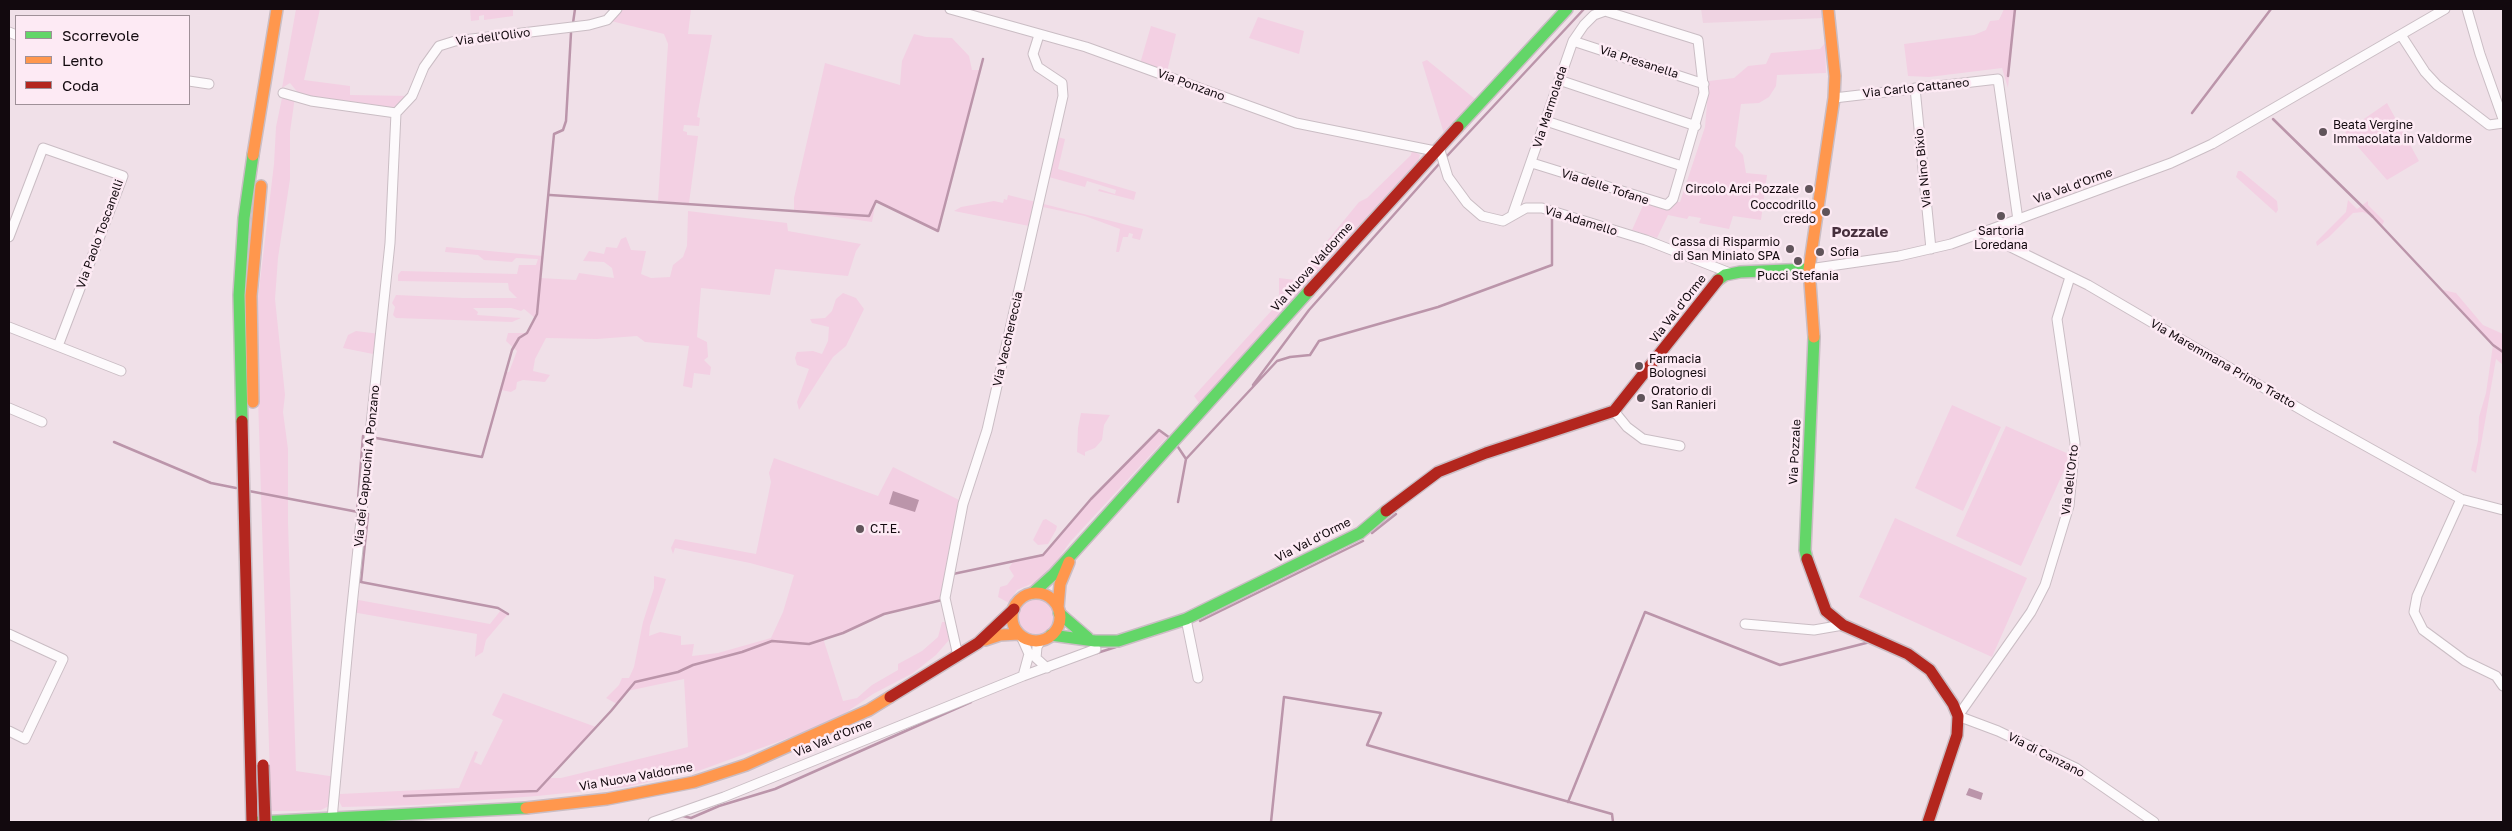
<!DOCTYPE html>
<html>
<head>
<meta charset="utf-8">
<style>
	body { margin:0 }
	#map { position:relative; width:2512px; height:831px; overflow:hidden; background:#f0e0e8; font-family:"Golos Text",sans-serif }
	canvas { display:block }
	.frame { position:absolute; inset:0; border:10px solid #12090e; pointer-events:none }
	.legend { position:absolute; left:15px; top:15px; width:175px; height:90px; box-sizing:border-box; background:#fdeaf4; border:1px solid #9f9098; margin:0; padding:6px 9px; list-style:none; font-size:15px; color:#12090e }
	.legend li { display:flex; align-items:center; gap:10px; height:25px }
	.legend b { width:25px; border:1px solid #9f9098 }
</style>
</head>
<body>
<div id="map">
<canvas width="2512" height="831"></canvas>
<div class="frame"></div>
<ul class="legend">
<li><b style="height:6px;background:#63d668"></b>Scorrevole</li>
<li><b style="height:6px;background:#ff974d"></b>Lento</li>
<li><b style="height:6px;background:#b3261e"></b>Coda</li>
</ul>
</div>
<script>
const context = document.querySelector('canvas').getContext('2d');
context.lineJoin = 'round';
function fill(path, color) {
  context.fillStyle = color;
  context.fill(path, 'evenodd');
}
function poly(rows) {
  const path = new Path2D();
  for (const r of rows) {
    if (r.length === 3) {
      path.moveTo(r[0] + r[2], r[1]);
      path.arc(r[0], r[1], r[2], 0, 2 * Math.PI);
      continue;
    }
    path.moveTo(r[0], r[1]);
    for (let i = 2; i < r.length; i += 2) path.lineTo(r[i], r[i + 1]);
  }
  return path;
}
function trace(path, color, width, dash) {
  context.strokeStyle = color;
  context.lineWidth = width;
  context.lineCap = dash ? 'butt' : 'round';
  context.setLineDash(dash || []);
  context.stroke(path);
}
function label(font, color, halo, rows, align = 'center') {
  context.font = font + ' "Golos Text",sans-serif';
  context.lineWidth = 5;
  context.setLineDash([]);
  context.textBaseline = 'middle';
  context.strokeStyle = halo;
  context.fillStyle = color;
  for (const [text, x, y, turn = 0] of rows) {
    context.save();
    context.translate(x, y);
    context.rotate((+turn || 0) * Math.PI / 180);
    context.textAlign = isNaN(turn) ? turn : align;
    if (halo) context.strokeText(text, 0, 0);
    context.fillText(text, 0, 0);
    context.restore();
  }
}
const built = poly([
	[1701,9,1824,9,1824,18,1703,23]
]);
const green = poly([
	[296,9,320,9,304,80,350,86,350,95,412,96,396,113,368,110,299,94,290,83,282,88],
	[470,9,513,9,513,16,484,20,484,15,479,16,479,20,471,21],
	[617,9,691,9,688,34,712,35,697,117,700,118,699,126,684,125,683,131,687,132,687,135,698,136,689,203,658,201,668,44,664,34,607,20],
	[2004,9,2015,9,2008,88,2002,68,1929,77,1908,76,1904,44,1974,35,1986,30,1990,21,1999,20],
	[1258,17,1304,31,1299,54,1249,38],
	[1151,26,1176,34,1166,76,1139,67],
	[914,34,926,37,952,38,969,56,972,70,980,70,938,231,876,201,872,222,794,211,794,198,825,63,900,85,902,61],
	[1825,43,1826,73,1777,75,1776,86,1769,97,1759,103,1741,104,1735,146,1743,155,1746,173,1767,175,1761,220,1733,216,1729,229,1699,223,1701,218,1689,216,1687,219,1668,215,1657,238,1632,230,1645,201,1680,202,1705,127,1709,81,1734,78,1748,66,1766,64,1771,53,1820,49],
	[1427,60,1480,103,1446,140,1422,62],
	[283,93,295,97,290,132,290,179,278,258,275,299,285,395,283,412,288,449,288,523,296,771,336,777,331,805,321,810,296,811,271,811,258,398,257,306,274,164,276,127],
	[2387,103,2419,161,2387,180,2345,132],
	[1054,136,1065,139,1058,169,1136,192,1134,200,1098,191,1099,189,1115,194,1116,190,1087,181,1085,187,1045,176],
	[1412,150,1420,155,1418,162,1199,403,1194,396,1282,299,1279,295,1279,278,1295,280,1359,202,1367,198,1411,155],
	[2238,171,2241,171,2277,201,2278,210,2276,213,2236,177],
	[1008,195,1143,229,1140,240,1132,238,1133,234,1129,233,1128,237,1123,237,1119,252,1116,252,1120,229,1085,216,1038,206,1034,227,954,211,961,207,994,201,1003,203,1004,199,1007,200],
	[2348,200,2357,209,2368,201,2368,205,2384,221,2382,226,2373,217,2363,212,2353,213,2329,237,2317,246,2316,242,2346,212],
	[688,211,787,223,788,231,861,244,856,251,848,276,775,269,770,295,701,288,697,337,707,342,708,357,704,360,711,367,710,375,694,373,692,388,683,386,689,346,645,342,637,336,597,339,546,338,535,359,533,371,550,375,545,382,523,380,517,382,516,389,511,392,501,390,506,372,509,372,517,351,506,341,508,333,527,333,535,318,524,309,521,311,511,308,473,308,478,312,477,315,521,318,512,322,396,318,393,315,395,307,392,303,396,295,463,298,517,298,509,290,508,283,398,281,398,275,401,271,517,274,519,265,536,265,538,259,516,258,512,262,484,260,478,255,445,252,446,247,543,256,540,278,576,280,579,273,614,278,612,268,604,262,583,261,589,251,604,254,606,247,617,248,621,239,626,237,631,250,646,251,641,274,651,278,670,277,673,265,683,257,687,246],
	[2443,290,2456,293,2483,325,2503,334,2503,365,2496,359,2476,473,2471,470,2478,441,2479,417,2486,393,2493,345],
	[843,293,856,298,864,309,846,346,833,357,799,410,797,402,809,369,797,365,795,358,797,352,813,351,822,354,828,341,829,327,812,323,810,319,825,318,832,311,836,299],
	[356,331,380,334,378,355,343,348,348,335],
	[1952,405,2001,427,1963,511,1915,488],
	[1081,413,1110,415,1104,425,1102,440,1095,448,1085,452,1085,456,1077,452,1078,428],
	[2006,426,2071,455,2021,566,1956,536],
	[1159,430,1168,436,1070,542,1054,565,1038,581,1017,590,1009,603,998,597,1000,587,1007,585,1014,576,1009,568,1012,563,1043,555,1091,499],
	[774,458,878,496,893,467,959,500,963,504,942,600,884,614,843,633,823,638,843,701,857,698,872,685,898,670,898,664,922,651,938,637,942,622,946,622,949,640,936,655,913,673,873,694,844,714,802,733,701,770,626,787,537,796,419,805,342,807,339,801,340,794,459,788,475,751,478,752,474,762,481,765,503,720,492,715,503,693,596,727,549,778,561,778,688,747,684,679,627,691,617,704,606,698,619,685,622,678,629,678,634,667,643,622,654,588,654,576,666,579,650,626,649,636,660,632,681,636,681,645,694,644,692,656,718,653,771,638,783,612,794,575,750,563,675,548,673,554,671,548,675,539,756,554,771,482,769,473],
	[1895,518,2027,578,1992,657,1859,597],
	[1046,519,1057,526,1056,530,1048,544,1038,545,1033,540,1043,520],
	[1036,617,18],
	[353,599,490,624,501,610,508,614,486,640,483,652,475,657,477,634,352,612]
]);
const water = poly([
	[893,491,919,500,915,512,889,504],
	[1969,788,1983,793,1981,800,1966,795]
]);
const stream = poly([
	[573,23,575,9],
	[2008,76,2015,9],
	[2192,113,2271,9],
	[2273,119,2373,217,2493,345,2503,352],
	[1447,156,1584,9],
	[550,195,869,216,876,201,938,231,983,59],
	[1253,385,1309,310,1439,164],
	[376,438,482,457,512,350,519,338,527,333,537,314,554,134,563,130,566,121,571,33],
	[114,442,211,483,236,488],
	[1176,444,1186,459],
	[249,491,358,512],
	[1178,502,1186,459,1277,361,1290,357,1310,355,1319,341,1438,307,1552,265,1552,218],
	[357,512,363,436],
	[368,514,361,582,498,608,508,614],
	[1372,533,1396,514],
	[953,574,1043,555,1091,499,1159,430,1170,438],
	[1200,621,1363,541],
	[1097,653,1116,647],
	[404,796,537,791,611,711,635,682,678,672,693,665,742,652,772,641,809,644,843,633,884,614,942,600],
	[1568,802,1645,612,1780,665,1870,642],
	[683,816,691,818,719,806,775,789,971,702],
	[1271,822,1284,697,1381,713,1367,745,1612,814,1613,822]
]);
const street = poly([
	[950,9,1086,47,1296,123,1435,151],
	[2467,9,2480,54,2503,119],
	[9,32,16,35],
	[2401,35,2425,72,2437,85,2489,125,2503,123],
	[1573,41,1704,84],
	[1559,80,1696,126],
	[189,81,209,84],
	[1915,88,1931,249],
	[283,93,311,101,396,113,412,96,424,67,439,46,455,41,589,25,607,20,617,9],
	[1834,98,1998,79,2018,220],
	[1546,121,1682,166],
	[1439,147,1448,177,1467,203,1482,216,1503,221,1526,208,1542,208,1646,240,1730,273],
	[1512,216,1573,41,1584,25,1594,15,1605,11,1698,40,1704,93,1673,199,1667,205,1532,163],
	[1982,233,2088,285,2312,416,2461,499,2503,510],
	[9,237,43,148,123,176,58,346],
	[1809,269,1899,256,1951,244,2171,163,2212,144,2445,9],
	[2070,277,2057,319,2075,443,2069,506,2045,585,2031,612,1958,716,1998,731,2076,768,2154,822],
	[9,327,121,371],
	[9,408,42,422],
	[1614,411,1627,427,1643,439,1680,446],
	[2461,499,2417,596,2414,612,2423,630,2465,661,2496,676,2503,686],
	[1186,619,1198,678],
	[1745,624,1814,630,1843,625],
	[9,634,63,659,25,739,9,731],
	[1021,636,1029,654,1023,676],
	[1041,640,1037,647,1036,658,1047,668],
	[958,656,945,598,963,504,987,430,1063,96,1062,83,1038,67,1033,54,1039,35],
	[332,819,350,625,390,243,396,113],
	[653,822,724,797,1023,676,1096,649]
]);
const fast = poly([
	[1458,127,1567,9],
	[1718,280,1725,275,1740,272,1809,269],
	[242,421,239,295,244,218,253,155],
	[1807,559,1805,550,1814,337],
	[1033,593,1054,574,1309,291],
	[1059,613,1088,638],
	[1051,635,1095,641,1118,641,1186,619,1360,533,1386,511],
	[258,822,526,808]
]);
const slow = poly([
	[253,155,277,9],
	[1814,337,1809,269,1834,98,1835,76,1828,9],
	[253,402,251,296,261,186],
	[1036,617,24],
	[1058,608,1060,584,1069,562],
	[985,640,1000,635,1019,634],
	[526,808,607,799,694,782,746,765,869,710,890,697]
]);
const jam = poly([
	[1309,291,1458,127],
	[242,421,252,822],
	[1386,511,1438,472,1486,453,1614,411,1718,280],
	[1807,559,1826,611,1843,625,1908,654,1930,670,1953,704,1958,716,1957,735,1928,822],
	[890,697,978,643,1014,609]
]);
const jamBridge = poly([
	[263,765,265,822]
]);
const markers = [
	[2323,132,5,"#60545a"],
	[1809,189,5,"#60545a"],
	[1826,212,5,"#60545a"],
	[2001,216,5,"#60545a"],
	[1790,249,5,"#60545a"],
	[1820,252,5,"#60545a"],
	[1798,261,5,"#60545a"],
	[1639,366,5,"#60545a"],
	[1641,398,5,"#60545a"],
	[860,529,5,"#60545a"]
];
const streetNames = [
	["Via dell'Olivo",493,37,-7],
	["Via Presanella",1639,62,18],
	["Via Ponzano",1191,85,20],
	["Via Carlo Cattaneo",1916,88,-6],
	["Via Marmolada",1550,107,-72],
	["Via Nino Bixio",1923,168,-96],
	["Via Val d'Orme",2073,186,-20],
	["Via delle Tofane",1605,187,18],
	["Via Adamello",1581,221,17],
	["Via Paolo Toscanelli",100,234,-70],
	["Via Nuova Valdorme",1312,267,-48],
	["Via Val d'Orme",1678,309,-52],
	["Via Vacchereccia",1008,339,-77],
	["Via Maremmana Primo Tratto",2223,364,30],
	["Via Pozzale",1795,452,-87],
	["Via dei Cappucini A Ponzano",367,466,-84],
	["Via dell'Orto",2070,480,-83],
	["Via Val d'Orme",1313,540,-27],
	["Via Val d'Orme",833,738,-22],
	["Via di Canzano",2046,755,27],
	["Via Nuova Valdorme",636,777,-10]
];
const poiNames = [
	["Beata Vergine",2333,125],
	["Immacolata in Valdorme",2333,139],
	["Circolo Arci Pozzale",1799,189,"right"],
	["Coccodrillo",1816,205,"right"],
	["credo",1816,219,"right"],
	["Sartoria",2001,231,"center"],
	["Loredana",2001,245,"center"],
	["Cassa di Risparmio",1780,242,"right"],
	["di San Miniato SPA",1780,256,"right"],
	["Sofia",1830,252],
	["Pucci Stefania",1798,276,"center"],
	["Farmacia",1649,359],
	["Bolognesi",1649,373],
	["Oratorio di",1651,391],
	["San Ranieri",1651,405],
	["C.T.E.",870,529]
];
const quarterNames = [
	["Pozzale",1860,232]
];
fill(built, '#efd3e2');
fill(green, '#f3d0e3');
fill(water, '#bb95aa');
trace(stream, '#bb95aa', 2.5);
trace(street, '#cabdc4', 11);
trace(fast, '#cabdc4', 14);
trace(slow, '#cabdc4', 14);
trace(jam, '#cabdc4', 14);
trace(street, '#fdfafc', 9);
trace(fast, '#63d668', 11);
trace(slow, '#ff974d', 11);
trace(jam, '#b3261e', 11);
trace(jamBridge, '#beabb5', 14, []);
trace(jamBridge, '#b3261e', 11);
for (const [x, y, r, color] of markers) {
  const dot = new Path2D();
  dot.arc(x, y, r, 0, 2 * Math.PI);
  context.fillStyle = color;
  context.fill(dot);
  trace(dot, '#fdeaf4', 2);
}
label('12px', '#12090e', '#fdeaf4', streetNames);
label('12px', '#12090e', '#fdeaf4', poiNames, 'left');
label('bold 15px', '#472f3d', '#fdeaf4', quarterNames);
</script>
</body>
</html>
